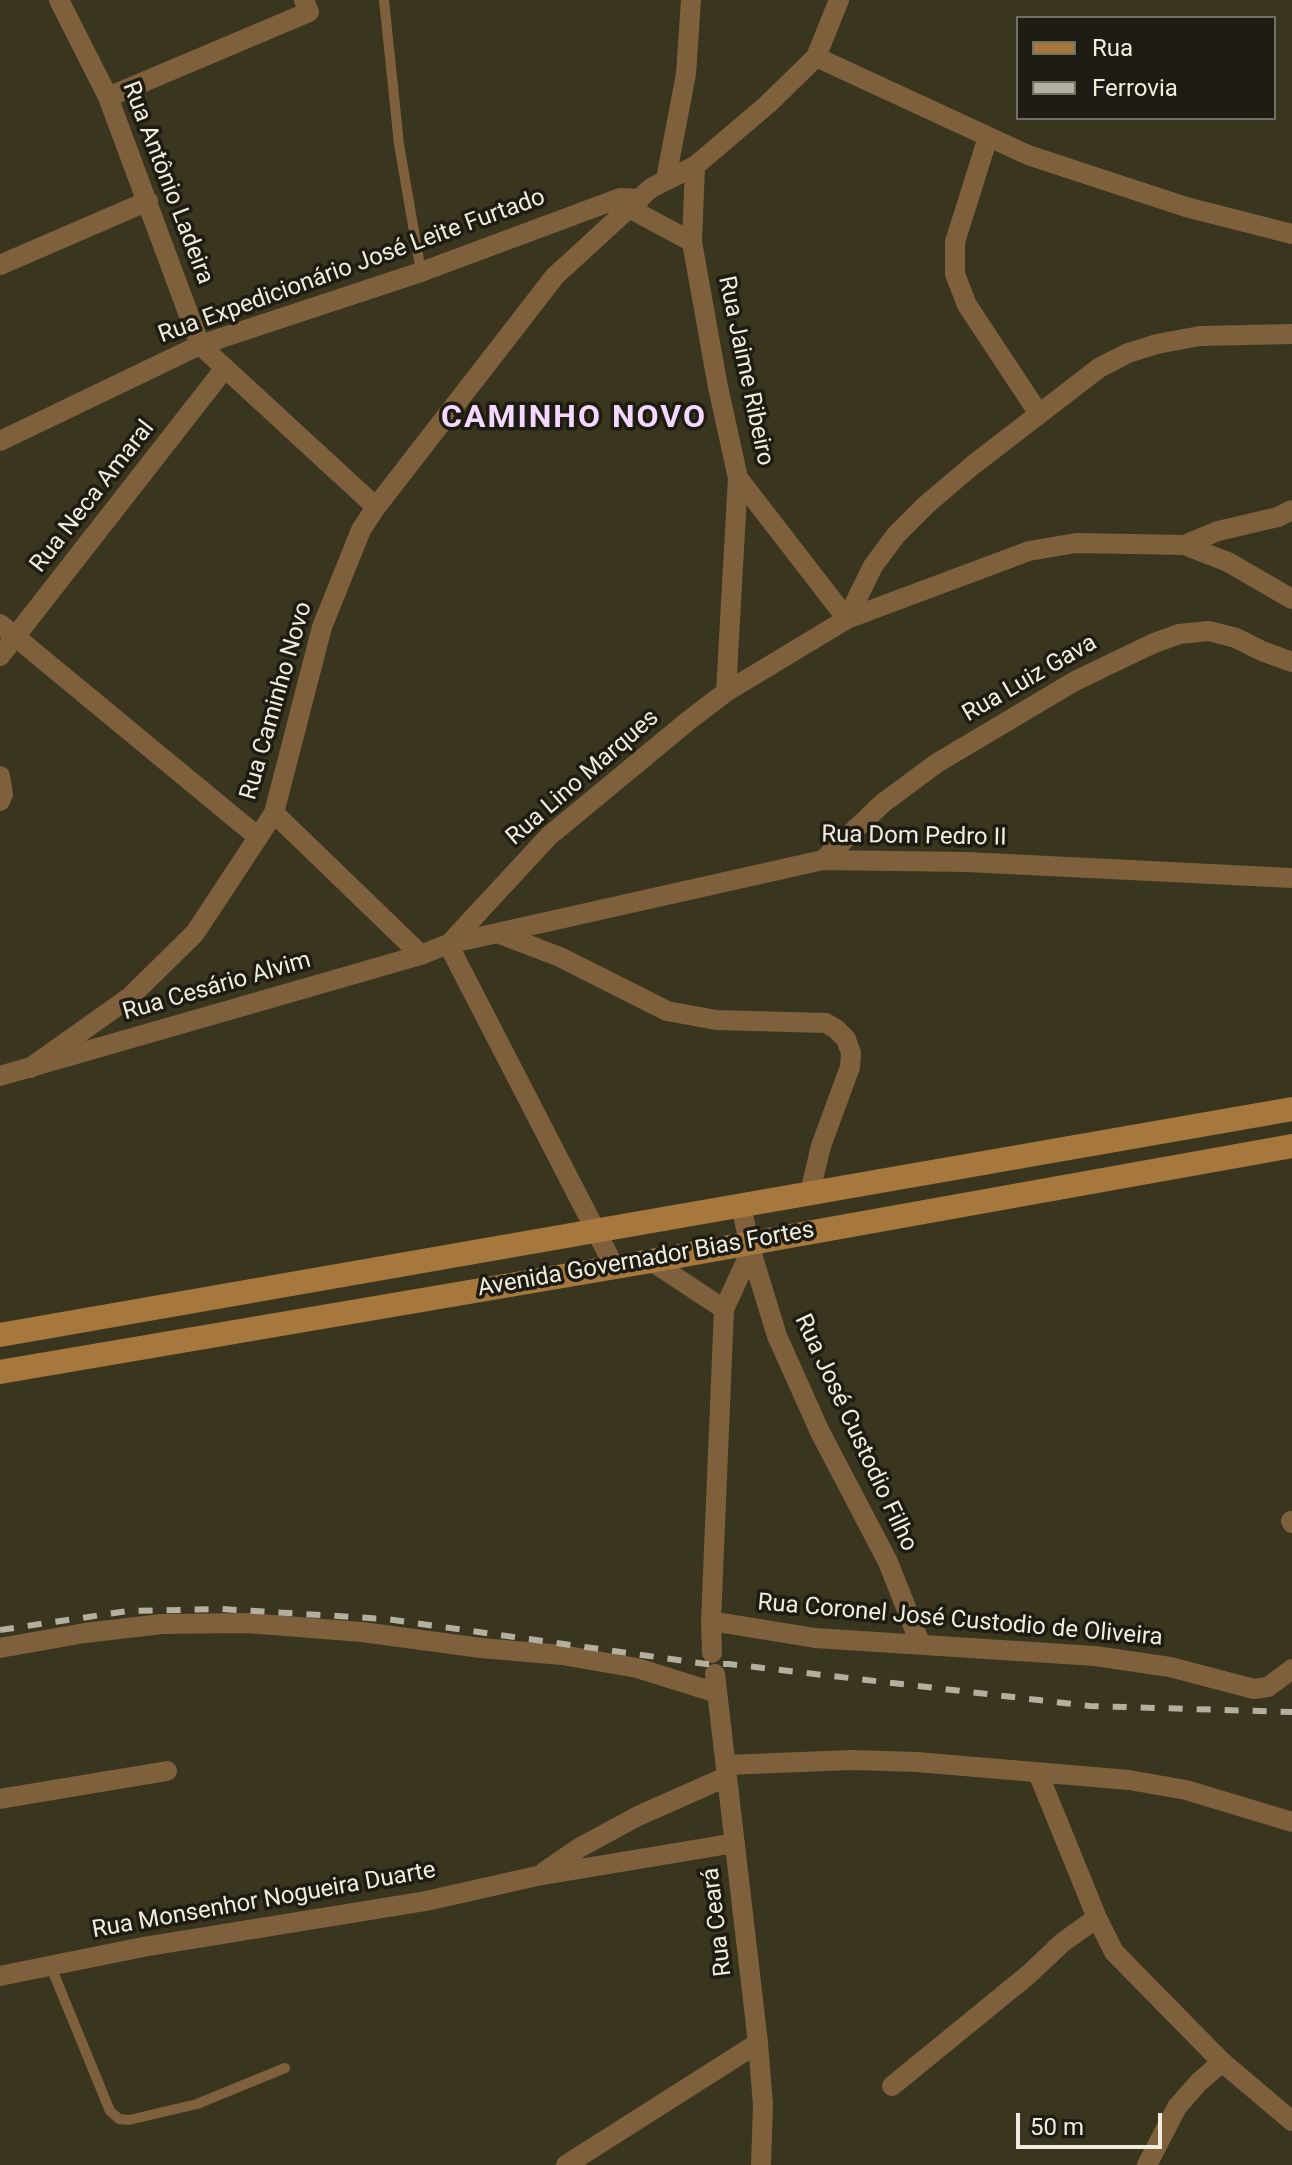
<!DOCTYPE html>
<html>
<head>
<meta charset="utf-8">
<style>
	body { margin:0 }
	#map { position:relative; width:1292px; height:2165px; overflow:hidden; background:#39351e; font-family:Roboto,sans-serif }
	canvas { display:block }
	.legend { position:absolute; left:1016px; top:16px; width:260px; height:104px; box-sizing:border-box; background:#1e1c12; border:2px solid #727064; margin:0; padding:10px 14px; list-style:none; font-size:24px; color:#f0eddf }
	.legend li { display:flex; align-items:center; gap:16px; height:40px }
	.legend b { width:40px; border:2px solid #727064 }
	.scale { position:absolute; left:1016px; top:2113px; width:146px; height:36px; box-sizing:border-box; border:4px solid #f0eddf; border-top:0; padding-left:10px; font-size:24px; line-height:28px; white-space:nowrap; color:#f0eddf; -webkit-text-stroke:6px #1e1c12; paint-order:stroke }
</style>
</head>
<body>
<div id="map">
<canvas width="1292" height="2165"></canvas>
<ul class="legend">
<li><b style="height:10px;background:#a7783d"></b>Rua</li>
<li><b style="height:10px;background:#b4b09f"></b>Ferrovia</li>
</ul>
<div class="scale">50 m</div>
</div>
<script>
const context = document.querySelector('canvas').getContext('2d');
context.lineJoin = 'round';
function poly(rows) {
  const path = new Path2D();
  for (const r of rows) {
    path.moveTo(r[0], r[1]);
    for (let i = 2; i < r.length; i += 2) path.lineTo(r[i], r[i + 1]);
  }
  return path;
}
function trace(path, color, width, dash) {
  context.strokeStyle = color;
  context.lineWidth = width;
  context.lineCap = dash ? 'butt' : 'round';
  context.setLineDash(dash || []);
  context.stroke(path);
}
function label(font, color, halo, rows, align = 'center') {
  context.font = font + ' Roboto,sans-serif';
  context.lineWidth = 7;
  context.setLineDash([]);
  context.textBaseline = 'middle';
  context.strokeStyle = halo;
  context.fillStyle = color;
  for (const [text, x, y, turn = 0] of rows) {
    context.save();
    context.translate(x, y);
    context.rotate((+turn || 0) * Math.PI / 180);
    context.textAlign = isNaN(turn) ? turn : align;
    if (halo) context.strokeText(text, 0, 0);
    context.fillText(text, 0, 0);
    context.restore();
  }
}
const lane = poly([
	[384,0,399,144,421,272],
	[51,1967,110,2111,119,2119,129,2120,197,2104,285,2068]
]);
const street = poly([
	[59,0,108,97,200,345,376,507],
	[816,57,1028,155,1186,207,1292,234],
	[108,97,309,12,304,0],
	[988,137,955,242,955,274,967,305,1039,414],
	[695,166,692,242,718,387,738,478,847,619],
	[666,179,686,74,691,0],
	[629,208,692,242],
	[0,265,148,201],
	[0,441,200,345,421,272,620,198,640,199],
	[1184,545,1218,531,1278,517,1292,510],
	[847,619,873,566,896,535,926,505,973,465,1099,368,1128,353,1157,344,1200,336,1292,334],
	[0,624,258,837],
	[0,656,225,368],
	[726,692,738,478],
	[0,776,3,794,0,801],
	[274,813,421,955],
	[823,860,883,803,937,763,1075,681,1152,644,1179,634,1209,631,1236,638,1262,651,1292,662],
	[497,933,560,957,667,1011,716,1020,826,1023,836,1029,846,1039,851,1053,850,1067,821,1146,810,1192],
	[448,944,614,1266],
	[449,944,549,836,688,721,726,692,847,619,1029,551,1076,543,1184,545,1228,562,1292,599],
	[30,1068,130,997,195,933,274,813,322,627,361,530,376,507,555,276,651,188,695,166,768,104,816,57,839,0],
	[0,1076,421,955,448,944,823,860,967,862,1292,878],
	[741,1206,751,1251,777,1336,820,1432,888,1562,920,1643],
	[651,1261,724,1309],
	[1291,1521,1292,1523],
	[711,1621,815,1638,1095,1656,1170,1667,1254,1689,1268,1687,1292,1669],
	[0,1648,85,1633,162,1624,247,1623,362,1632,481,1648,562,1655,637,1668,717,1693],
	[712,1653,711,1621,724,1309,751,1251],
	[715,1674,758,2043,763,2105,761,2165],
	[726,1765,851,1760,917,1762,1129,1780,1186,1790,1292,1822],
	[1038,1773,1097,1918,1114,1952,1222,2062,1292,2121],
	[0,1799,167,1771],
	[544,1872,579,1848,638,1816,726,1777],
	[0,1976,143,1947,426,1901,537,1876,735,1843],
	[892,2086,1028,1975,1063,1942,1097,1918],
	[566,2165,758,2043],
	[1147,2165,1177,2107,1199,2082,1222,2062]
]);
const secondary = poly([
	[0,1335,1292,1109],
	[0,1372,651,1261,1292,1146]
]);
const rail = poly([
	[0,1630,128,1611,222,1609,386,1619,706,1664,729,1664,1090,1706,1292,1712]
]);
const streetNames = [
	["Rua Antônio Ladeira",167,183,69],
	["Rua Expedicionário José Leite Furtado",352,267,-20],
	["Rua Jaime Ribeiro",745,371,78],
	["Rua Neca Amaral",93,497,-52],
	["Rua Luiz Gava",1030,679,-30],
	["Rua Caminho Novo",277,701,-74],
	["Rua Lino Marques",583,778,-41],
	["Rua Dom Pedro II",914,837,1],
	["Rua Cesário Alvim",217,987,-16],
	["Avenida Governador Bias Fortes",646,1260,-10],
	["Rua José Custodio Filho",855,1433,65],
	["Rua Coronel José Custodio de Oliveira",960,1621,5],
	["Rua Monsenhor Nogueira Duarte",264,1901,-10],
	["Rua Ceará",718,1922,-97]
];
const districtNames = [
	["CAMINHO NOVO",574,419]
];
trace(lane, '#7e603d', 10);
trace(street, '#7e603d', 20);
trace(secondary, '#a7783d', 24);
trace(rail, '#b4b09f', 6, [14, 14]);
label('24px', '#f0eddf', '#1e1c12', streetNames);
context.letterSpacing = '2px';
label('bold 32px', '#f4d8ff', '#1e1c12', districtNames);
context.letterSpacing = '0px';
</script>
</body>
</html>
